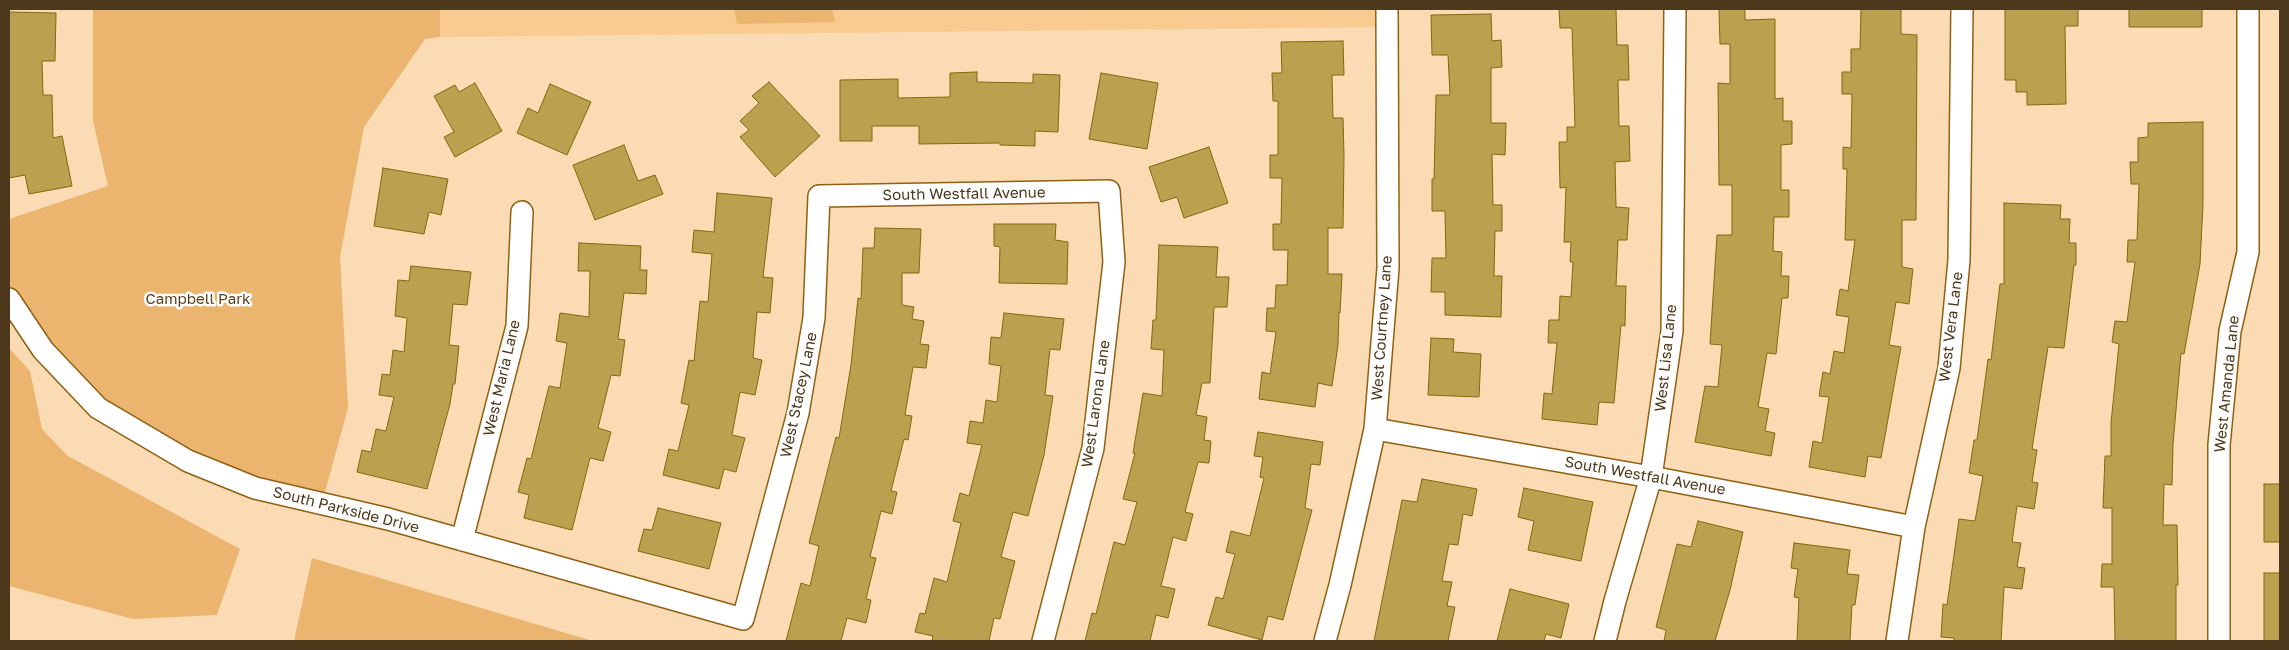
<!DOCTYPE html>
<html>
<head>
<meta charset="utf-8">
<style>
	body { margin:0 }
	#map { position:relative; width:2289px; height:650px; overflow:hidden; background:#fbdbb3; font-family:"Golos Text",sans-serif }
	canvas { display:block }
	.frame { position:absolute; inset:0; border:10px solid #4d381b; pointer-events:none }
</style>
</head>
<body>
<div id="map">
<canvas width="2289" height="650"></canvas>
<div class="frame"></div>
</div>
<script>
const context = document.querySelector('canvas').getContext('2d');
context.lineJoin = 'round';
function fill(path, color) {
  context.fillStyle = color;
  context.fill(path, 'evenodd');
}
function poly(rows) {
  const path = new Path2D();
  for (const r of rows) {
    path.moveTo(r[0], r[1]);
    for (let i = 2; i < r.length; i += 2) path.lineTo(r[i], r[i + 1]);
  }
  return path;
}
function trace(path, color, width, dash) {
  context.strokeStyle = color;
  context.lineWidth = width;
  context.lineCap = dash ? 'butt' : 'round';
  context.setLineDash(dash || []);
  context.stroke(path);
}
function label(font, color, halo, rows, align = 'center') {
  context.font = font + ' "Golos Text",sans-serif';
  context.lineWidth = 5;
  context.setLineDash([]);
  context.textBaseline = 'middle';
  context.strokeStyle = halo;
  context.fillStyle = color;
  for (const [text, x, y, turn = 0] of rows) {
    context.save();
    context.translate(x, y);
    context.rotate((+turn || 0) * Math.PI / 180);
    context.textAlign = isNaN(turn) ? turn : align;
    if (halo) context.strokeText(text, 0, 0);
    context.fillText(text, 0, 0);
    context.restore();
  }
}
const built = poly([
	[440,9,1387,9,1387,27,440,37]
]);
const green = poly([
	[93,9,440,9,440,37,425,39,364,127,340,257,348,408,322,503,255,488,98,408,9,299,9,219,108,186,93,121],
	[734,9,832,9,835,22,737,24],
	[9,348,30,371,42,429,68,456,240,549,217,615,133,619,9,586],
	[312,558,593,641,294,641]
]);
const building = poly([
	[1559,9,1616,9,1617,45,1628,45,1629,80,1618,80,1619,126,1629,126,1630,161,1615,162,1616,207,1629,208,1627,240,1618,240,1616,286,1626,286,1625,326,1621,325,1614,403,1599,402,1597,425,1542,419,1544,393,1552,394,1557,343,1548,343,1549,320,1559,320,1560,296,1571,297,1573,262,1570,262,1571,242,1564,242,1566,187,1560,188,1559,142,1567,142,1567,127,1575,127,1572,28,1560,28,1559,9],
	[1719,9,1745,9,1745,20,1775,19,1775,99,1783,98,1783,121,1792,121,1792,144,1781,145,1781,190,1789,190,1789,217,1774,217,1773,251,1782,252,1781,276,1789,276,1788,298,1782,298,1776,354,1767,353,1758,407,1769,409,1765,431,1775,433,1771,456,1695,442,1705,386,1718,387,1722,345,1710,344,1717,235,1732,235,1732,185,1719,185,1718,83,1730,84,1730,44,1720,44,1719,9],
	[1861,9,1901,9,1901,34,1917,35,1916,220,1902,220,1902,267,1913,269,1909,304,1896,302,1889,345,1901,347,1881,458,1868,456,1865,477,1809,467,1813,441,1822,443,1829,397,1819,396,1823,372,1830,374,1834,351,1844,353,1849,317,1836,315,1840,289,1848,291,1855,240,1845,240,1847,169,1843,169,1843,147,1851,148,1852,94,1842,94,1842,72,1851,72,1851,49,1860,49,1861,9],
	[2005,9,2078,9,2078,26,2065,26,2066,104,2027,105,2027,92,2016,92,2016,80,2005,80,2005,9],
	[2129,9,2202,9,2202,27,2129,27,2129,9],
	[9,12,56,13,55,61,42,61,43,95,52,95,53,138,62,136,72,186,29,194,25,175,9,178,9,12],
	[1491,14,1492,41,1501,40,1502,67,1491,68,1491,123,1506,123,1505,155,1492,154,1493,205,1502,205,1502,231,1495,231,1494,276,1502,276,1501,317,1445,315,1445,292,1431,292,1432,258,1446,258,1445,211,1432,211,1432,179,1434,179,1436,95,1450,95,1448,55,1432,55,1431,15,1491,14],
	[1343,41,1344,75,1332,75,1333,118,1343,118,1344,155,1343,228,1328,228,1328,274,1342,274,1340,313,1339,312,1338,345,1332,386,1318,383,1315,407,1259,399,1262,372,1270,374,1276,332,1266,331,1267,308,1275,308,1276,285,1287,285,1288,250,1273,250,1273,224,1281,224,1282,178,1270,178,1270,155,1278,155,1278,101,1273,101,1272,73,1282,73,1281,42,1343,41],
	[977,72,977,82,1033,83,1033,74,1060,75,1058,132,1035,131,1035,146,1000,145,1000,143,919,144,919,126,872,126,872,141,840,141,840,80,898,79,898,98,950,97,950,73,977,72],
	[1101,73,1158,83,1147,149,1089,139,1101,73],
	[769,82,820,136,775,177,740,137,749,130,740,121,759,103,752,96,769,82],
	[475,83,502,131,455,157,444,137,454,132,434,96,455,85,459,92,475,83],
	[550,84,591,102,567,155,517,133,528,108,538,113,550,84],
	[2203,122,2203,204,2200,264,2184,354,2181,353,2173,444,2172,485,2164,484,2163,525,2177,525,2178,585,2176,585,2176,641,2115,641,2114,587,2101,587,2102,564,2112,564,2112,508,2103,508,2105,456,2111,456,2111,423,2119,344,2112,342,2115,321,2127,322,2135,262,2127,262,2128,240,2137,240,2139,184,2131,184,2130,162,2138,162,2138,138,2148,137,2148,123,2203,122],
	[624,145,638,181,655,175,663,194,595,220,573,165,624,145],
	[1209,147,1228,203,1184,218,1177,197,1161,202,1149,167,1209,147],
	[383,168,448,179,441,215,429,212,424,234,374,226,383,168],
	[717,193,772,198,763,277,773,278,770,313,757,312,753,358,762,360,755,395,740,392,732,435,745,438,736,472,724,469,719,489,663,475,669,449,678,451,689,405,681,403,689,360,694,361,700,301,708,302,712,254,692,252,694,230,714,232,717,193],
	[2004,203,2061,205,2060,219,2070,219,2069,243,2076,243,2076,265,2074,265,2064,348,2048,347,2032,449,2037,450,2032,482,2038,483,2034,509,2017,506,2012,542,2021,543,2017,567,2025,568,2022,589,2004,587,2001,641,1954,641,1954,638,1941,637,1943,604,1947,605,1959,519,1975,521,1983,476,1969,473,1974,440,1977,440,1988,359,1991,360,2000,284,2004,284,2004,203],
	[994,224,1056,224,1055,240,1068,242,1067,284,999,283,1000,247,994,246,994,224],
	[875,228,921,229,919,273,902,273,902,305,914,307,912,319,924,321,920,344,929,345,926,368,913,367,905,415,912,416,908,440,904,439,891,491,897,492,892,514,881,511,870,557,876,558,866,599,871,600,866,623,847,618,841,641,786,641,801,583,810,586,819,546,809,543,836,437,839,438,851,365,858,298,861,299,863,248,874,248,875,228],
	[579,243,641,246,640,270,647,270,646,294,624,293,618,339,625,340,620,376,611,375,598,428,611,432,603,461,590,458,572,530,524,518,529,495,518,492,527,458,531,459,549,386,560,388,567,343,556,341,560,313,589,317,590,271,578,271,579,243],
	[1159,245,1218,247,1216,277,1229,277,1227,307,1214,307,1210,383,1202,383,1196,415,1207,417,1204,440,1211,441,1209,463,1198,462,1185,512,1193,514,1186,541,1173,537,1161,586,1175,589,1168,618,1156,615,1150,641,1085,641,1092,613,1096,614,1114,542,1125,545,1137,502,1123,499,1135,453,1133,453,1143,393,1162,396,1164,350,1151,349,1153,320,1156,320,1159,245],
	[411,266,471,272,467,305,453,304,449,345,459,346,455,384,453,384,450,404,427,489,357,472,362,450,371,452,376,429,386,431,394,397,379,395,382,374,390,375,393,350,404,352,407,318,395,316,398,280,409,281,411,266],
	[1004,313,1064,319,1060,350,1050,349,1045,395,1053,396,1044,455,1028,516,1013,512,1001,557,1015,561,1000,619,994,618,989,641,932,641,933,636,915,632,920,613,925,614,934,578,947,582,961,523,953,521,960,493,969,496,982,445,967,443,970,421,983,423,986,400,997,402,1001,366,989,364,991,337,1001,338,1004,313],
	[1431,338,1454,339,1453,352,1481,354,1479,397,1428,395,1431,338],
	[1258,432,1323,442,1320,465,1311,464,1305,508,1312,510,1283,620,1268,616,1262,640,1208,625,1216,597,1223,599,1235,554,1226,552,1231,531,1250,536,1264,478,1260,477,1263,457,1254,456,1258,432],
	[1422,479,1477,489,1472,516,1463,514,1458,545,1449,544,1442,581,1452,582,1447,606,1455,607,1448,641,1374,641,1402,500,1417,502,1422,479],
	[2264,484,2280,484,2280,542,2264,542,2264,484],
	[1524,488,1593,502,1581,561,1528,550,1534,521,1518,517,1524,488],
	[658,508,721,523,709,569,638,551,644,529,652,530,658,508],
	[1698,521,1743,532,1730,590,1715,641,1664,641,1666,630,1656,627,1677,544,1691,547,1698,521],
	[1794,543,1850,550,1847,574,1859,575,1855,605,1852,605,1850,641,1797,641,1799,598,1794,597,1798,569,1791,568,1794,543],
	[2264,573,2280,573,2280,641,2264,641,2264,573],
	[1510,589,1569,604,1561,638,1546,634,1544,641,1497,641,1510,589]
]);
const minor = poly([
	[9,299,43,350,98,408,188,461,255,488,388,519,743,619,798,413,814,318,819,196,1109,191,1114,262,1093,448,1043,641],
	[1375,429,1651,477,1914,527],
	[462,540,517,326,522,212],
	[1325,641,1340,585,1375,429,1388,268,1387,9],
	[1605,641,1615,601,1651,477,1672,331,1675,9],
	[1897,641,1914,527,1949,368,1959,260,1962,9],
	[2219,641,2219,445,2230,331,2248,252,2248,9]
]);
const streetNames = [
	["South Westfall Avenue",964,194,-1],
	["West Vera Lane",1951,327,-83],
	["West Courtney Lane",1382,328,-86],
	["West Lisa Lane",1666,358,-84],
	["West Maria Lane",502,378,-77],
	["West Amanda Lane",2227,384,-84],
	["West Stacey Lane",799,395,-78],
	["West Larona Lane",1096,404,-82],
	["South Westfall Avenue",1645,476,10],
	["South Parkside Drive",346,510,14]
];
const parkNames = [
	["Campbell Park",198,299]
];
fill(built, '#f9cb90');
fill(green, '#ebb56f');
fill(building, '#baa150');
trace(building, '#81690b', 1);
trace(minor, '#906014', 24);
trace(minor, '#fff', 21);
label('15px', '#4d381b', '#fff', streetNames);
label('15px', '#5e4118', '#fff', parkNames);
</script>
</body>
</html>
